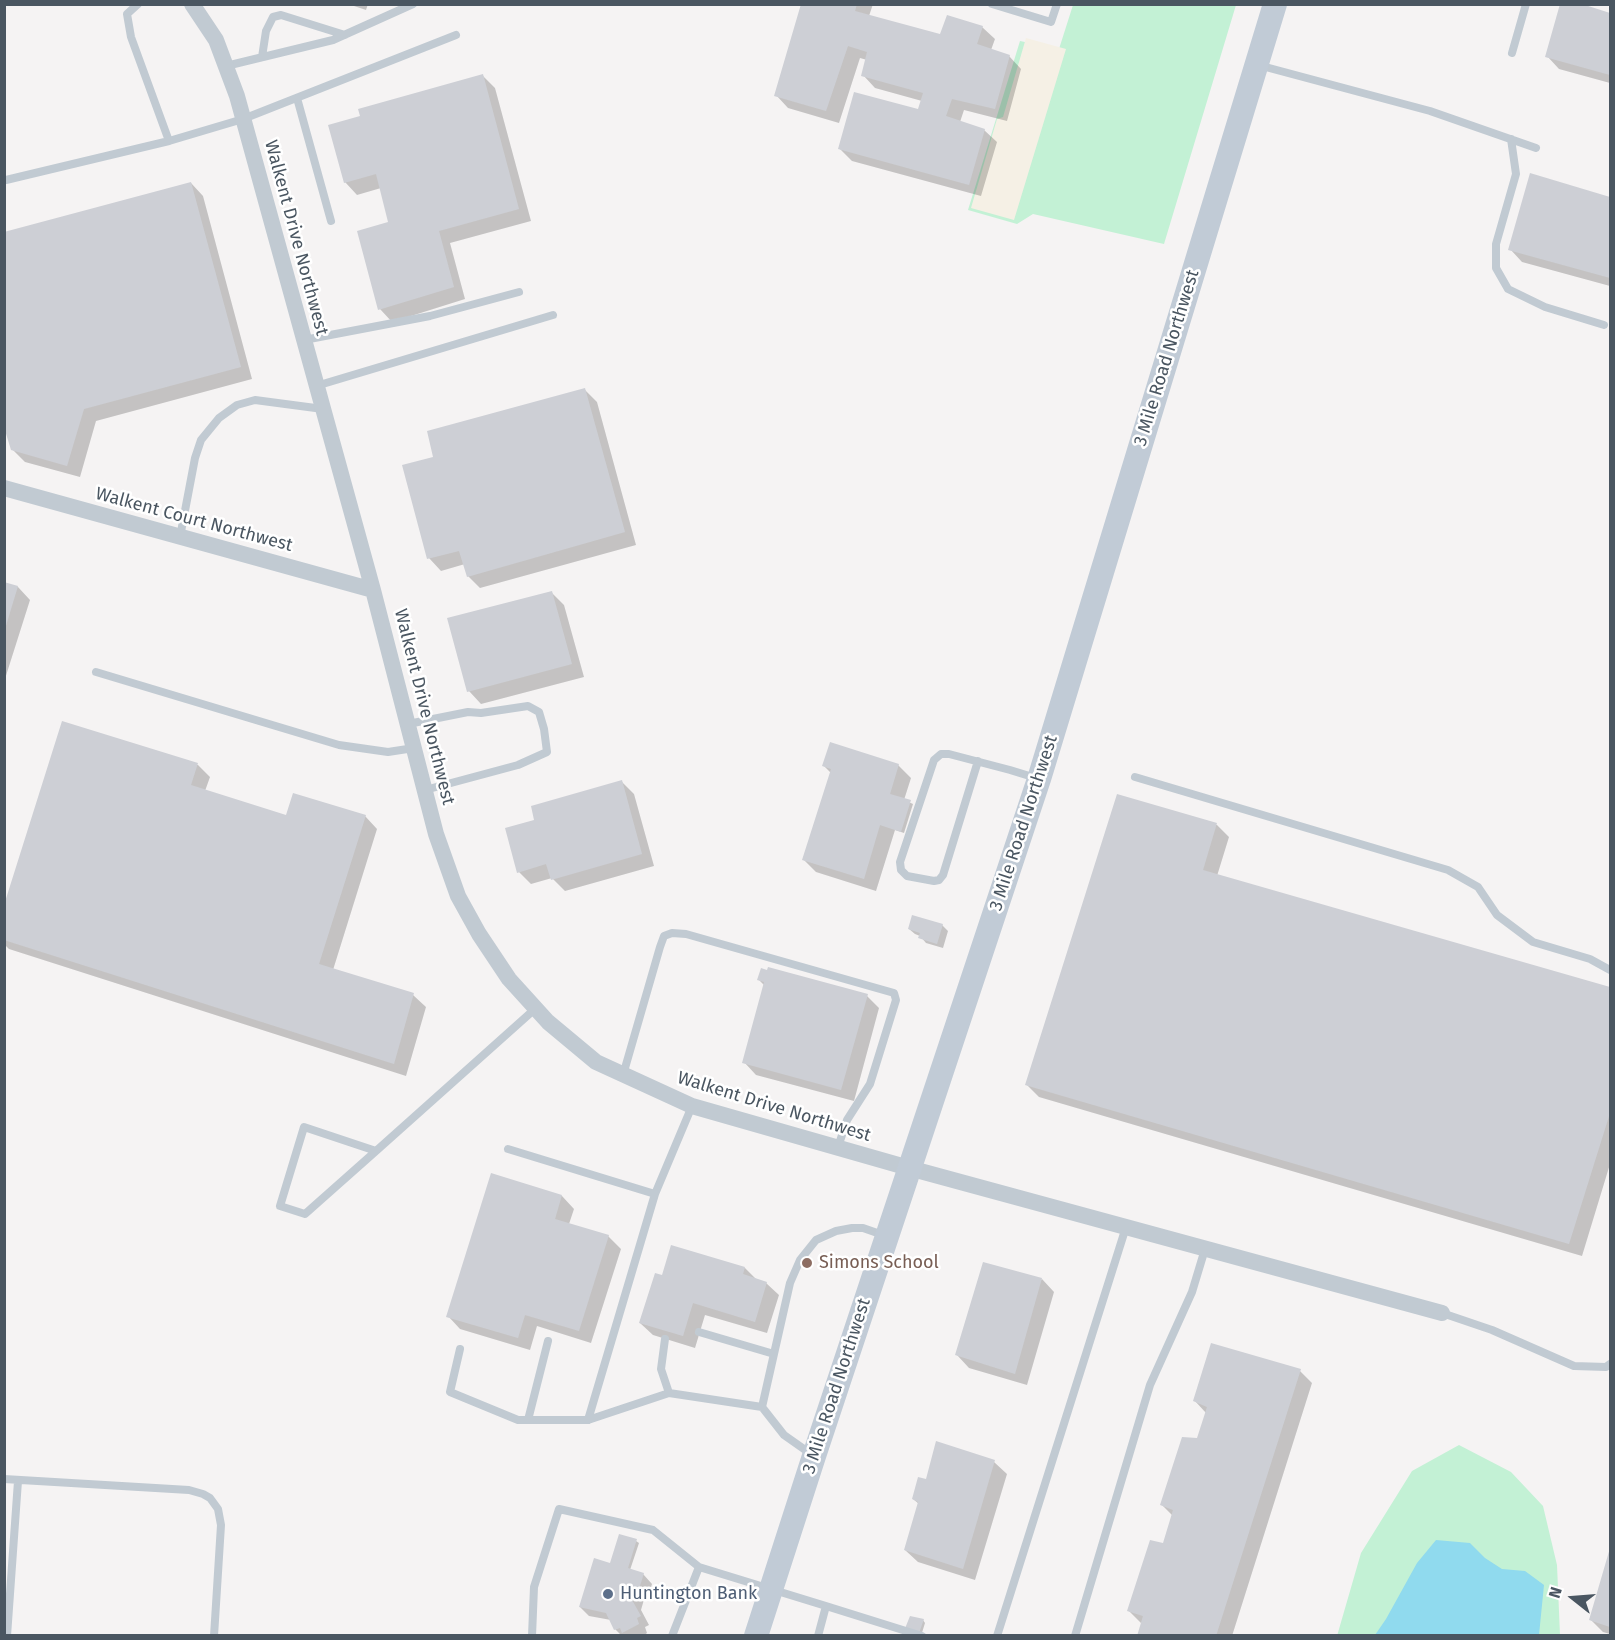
<!DOCTYPE html>
<html>
<head>
<meta charset="utf-8">
<style>
	body { margin:0 }
	#map { position:relative; width:1615px; height:1640px; overflow:hidden; background:#f5f3f3; font-family:"Fira Sans",sans-serif }
	canvas { display:block }
	.frame { position:absolute; inset:0; border:6px solid #4a5661; pointer-events:none }
	.north { position:absolute; left:1543px; top:1568px; width:60px; height:60px; -webkit-text-stroke:4px #fff; paint-order:stroke; rotate:287deg; font-size:16px; font-weight:700; line-height:24px; text-align:center; color:#4a5661 }
	.north::after { content:''; display:block; margin:auto; width:21px; height:27px; background:#4a5661; clip-path:polygon(50% 0,100% 100%,50% 72%,0 100%) }
</style>
</head>
<body>
<div id="map">
<canvas width="1615" height="1640"></canvas>
<div class="frame"></div>
<div class="north">N</div>
</div>
<script>
const context = document.querySelector('canvas').getContext('2d');
context.lineJoin = 'round';
function fill(path, color) {
  context.fillStyle = color;
  context.fill(path, 'evenodd');
}
function poly(rows) {
  const path = new Path2D();
  for (const r of rows) {
    path.moveTo(r[0], r[1]);
    for (let i = 2; i < r.length; i += 2) path.lineTo(r[i], r[i + 1]);
  }
  return path;
}
function trace(path, color, width, dash) {
  context.strokeStyle = color;
  context.lineWidth = width;
  context.lineCap = dash ? 'butt' : 'round';
  context.setLineDash(dash || []);
  context.stroke(path);
}
function label(font, color, halo, rows, align = 'center') {
  context.font = font + ' "Fira Sans",sans-serif';
  context.lineWidth = 5;
  context.setLineDash([]);
  context.textBaseline = 'middle';
  context.strokeStyle = halo;
  context.fillStyle = color;
  for (const [text, x, y, turn = 0] of rows) {
    context.save();
    context.translate(x, y);
    context.rotate((+turn || 0) * Math.PI / 180);
    context.textAlign = isNaN(turn) ? turn : align;
    if (halo) context.strokeText(text, 0, 0);
    context.fillText(text, 0, 0);
    context.restore();
  }
}
const green = poly([
	[1073,5,1236,5,1164,244,1033,214,1017,224,968,210,1020,41,1059,49],
	[1459,1445,1511,1472,1543,1506,1557,1565,1560,1635,1337,1636,1361,1553,1412,1471]
]);
const sand = poly([
	[1026,38,1066,49,1014,220,971,208,997,119,1003,117]
]);
const water = poly([
	[1436,1540,1470,1543,1485,1558,1502,1569,1525,1571,1544,1585,1539,1635,1375,1635,1386,1619,1417,1563]
]);
const shadow = poly([
	[348,4,368,4,366,10],
	[803,4,873,4,869,16,941,35,982,27,995,39,991,50,1009,56,1021,69,1007,121,964,110,960,122,984,130,997,142,981,196,852,161,840,149,919,111,922,101,875,88,863,75,867,60,860,58,839,123,788,108,776,95],
	[1577,4,1610,14,1610,83,1559,69,1547,56],
	[483,76,495,88,531,221,450,243,465,299,392,322,380,309,390,223,381,188,357,195,345,182],
	[1531,175,1610,198,1610,286,1522,262,1510,249],
	[191,183,203,196,252,379,96,421,80,477,25,462,12,449],
	[584,389,597,402,636,545,480,588,468,576,465,564,441,571,429,558,435,458],
	[4,583,18,587,30,600,4,682],
	[551,592,564,605,584,677,481,704,469,691],
	[63,723,198,765,210,777,205,791,287,817,365,816,377,829,333,970,413,995,426,1007,406,1076,9,949,4,944,4,910],
	[898,765,911,778,904,800,913,804,904,833,895,830,876,891,816,872,804,860,831,773,824,766],
	[622,782,634,794,654,866,565,891,552,878,531,884,519,872,536,821],
	[1118,796,1217,825,1229,837,1217,876,1610,988,1610,1164,1582,1256,1039,1097,1027,1085],
	[942,925,948,931,943,948,926,943,920,936,915,934,909,929],
	[759,980,867,996,879,1008,854,1101,756,1075,744,1062,765,986],
	[492,1175,562,1196,574,1209,569,1224,608,1236,621,1249,591,1343,537,1326,530,1350,460,1329,448,1316],
	[745,1268,757,1280,766,1283,779,1295,767,1333,705,1315,695,1348,653,1335,640,1323,663,1277],
	[1042,1279,1054,1292,1027,1385,969,1368,957,1355],
	[1300,1371,1312,1383,1232,1636,1139,1636,1142,1624,1129,1611,1164,1545,1173,1516,1162,1505,1198,1440,1206,1413,1195,1401],
	[994,1462,1007,1474,975,1580,918,1562,905,1550,919,1504,913,1499,927,1481],
	[636,1541,639,1543,630,1570,643,1574,652,1584,648,1597,645,1596,641,1610,649,1625,645,1627,647,1633,643,1636,622,1636,615,1629,611,1620,589,1616,580,1607],
	[1610,1551,1610,1634,1603,1632,1591,1620],
	[923,1620,925,1623,921,1636,904,1636]
]);
const building = poly([
	[801,4,857,4,855,11,940,34,947,15,983,26,977,44,1010,55,995,109,952,99,946,116,985,129,969,185,838,149,854,92,918,109,923,93,861,76,867,52,848,46,826,111,774,96],
	[1560,4,1582,4,1610,13,1610,75,1545,57],
	[483,74,519,209,439,231,454,287,378,310,357,231,388,222,376,174,344,183,328,125,360,116,358,109],
	[1530,173,1610,197,1610,278,1508,250],
	[191,182,241,367,84,409,67,466,11,450,4,427,4,232],
	[585,388,625,532,467,577,459,551,427,559,402,465,433,457,427,431],
	[4,582,18,586,5,629,4,629],
	[552,591,572,664,467,692,447,618],
	[62,721,198,763,191,785,286,815,293,793,366,815,319,964,414,993,394,1064,4,940,4,905],
	[830,742,899,764,890,794,911,800,901,832,880,825,864,879,802,860,831,769,822,766],
	[622,780,642,854,551,880,546,864,517,873,505,828,534,820,531,806],
	[1117,794,1217,823,1203,870,1610,987,1610,1113,1569,1244,1025,1085],
	[912,915,943,924,937,944,918,938,920,933,908,929],
	[768,967,868,994,841,1090,742,1063,764,982,757,980,761,968,767,970],
	[491,1173,562,1195,555,1219,609,1235,579,1331,525,1315,518,1338,446,1317],
	[671,1245,745,1267,743,1274,767,1282,755,1322,693,1303,683,1336,639,1323,655,1273,662,1275],
	[983,1262,1042,1278,1015,1374,955,1355],
	[1211,1343,1301,1369,1216,1636,1137,1636,1143,1616,1127,1611,1150,1540,1163,1543,1173,1510,1160,1505,1182,1437,1197,1438,1207,1407,1193,1401],
	[936,1441,995,1460,963,1569,904,1550,918,1502,912,1499,918,1477,926,1479],
	[619,1534,637,1539,628,1568,644,1573,639,1589,636,1588,632,1600,641,1616,637,1618,639,1624,622,1633,620,1628,614,1630,606,1613,579,1607,594,1558,610,1563],
	[1610,1548,1610,1627,1589,1620],
	[910,1616,924,1619,918,1636,902,1636]
]);
const lane = poly([
	[138,4,127,14,131,37,169,141,243,119,456,35],
	[992,4,1051,22,1057,4],
	[1512,53,1526,4],
	[262,57,266,31,273,17,281,15,345,35],
	[1258,65,1430,111,1536,148],
	[226,66,333,40,413,4],
	[297,98,331,221],
	[1511,139,1516,174,1496,244,1496,268,1508,289,1545,307,1604,325],
	[6,180,169,141],
	[304,340,430,316,519,292],
	[316,386,553,315],
	[180,537,195,458,201,440,219,418,237,405,255,400,323,409],
	[96,672,339,745,388,752,414,748],
	[408,724,468,712,481,713,528,706,539,712,544,729,547,752,518,765,425,790],
	[978,761,943,875,939,880,934,881,907,876,901,870,900,862,934,760,941,754,949,754,1010,770,1036,778],
	[1135,777,1448,870,1478,887,1497,915,1533,942,1590,959,1610,970],
	[623,1075,660,947,664,936,672,933,686,934,894,993,896,1000,870,1084,847,1120,838,1147],
	[508,1149,655,1194],
	[376,1151,304,1127,280,1206,305,1214,376,1151,536,1008],
	[1442,1313,1492,1330,1574,1366,1606,1367,1610,1364],
	[699,1332,774,1354],
	[665,1339,661,1369,669,1393],
	[460,1349,450,1392,518,1420,588,1420,669,1393,762,1407],
	[528,1420,548,1341],
	[588,1420,655,1194,692,1106],
	[811,1454,784,1435,762,1407,790,1283,800,1260,816,1240,836,1231,852,1228,863,1228,886,1236],
	[4,1479,189,1490,203,1494,210,1498,218,1509,221,1525,214,1636],
	[826,1606,922,1636],
	[7,1636,18,1481],
	[532,1636,534,1587,559,1509,653,1530,699,1567],
	[672,1636,699,1567,826,1606,818,1636],
	[997,1636,1126,1227],
	[1075,1636,1150,1385,1192,1292,1205,1249]
]);
const street = poly([
	[192,4,216,40,237,96,373,590,436,834,458,896,479,934,509,979,548,1022,596,1062,692,1106,909,1168,1442,1313],
	[4,488,373,590]
]);
const secondary = poly([
	[756,1636,814,1456,1039,779,1275,4]
]);
const markers = [
	[807,1263,6,"#8d6e63"],
	[608,1594,6,"#5c6f8a"]
];
const streetNames = [
	["Walkent Drive Northwest",296,238,75],
	["3 Mile Road Northwest",1167,358,-73],
	["Walkent Court Northwest",194,520,15],
	["Walkent Drive Northwest",424,707,76],
	["3 Mile Road Northwest",1024,823,-72],
	["Walkent Drive Northwest",774,1107,17],
	["3 Mile Road Northwest",837,1386,-72]
];
const educationNames = [
	["Simons School",819,1263]
];
const serviceNames = [
	["Huntington Bank",620,1594]
];
fill(green, '#c3f1d5');
fill(sand, '#f5f0e5');
fill(water, '#90daee');
fill(shadow, '#0003');
fill(building, '#cdcfd5');
trace(lane, '#c1cad2', 8);
trace(street, '#c1cad2', 16);
trace(secondary, '#c1cbd6', 24);
for (const [x, y, r, color] of markers) {
  const dot = new Path2D();
  dot.arc(x, y, r, 0, 2 * Math.PI);
  context.fillStyle = color;
  context.fill(dot);
  trace(dot, '#fff', 2);
}
label('18px', '#4a5661', '#fff', streetNames);
label('18px', '#785e54', '#fff', educationNames, 'left');
label('18px', '#4e5e75', '#fff', serviceNames, 'left');
</script>
</body>
</html>
